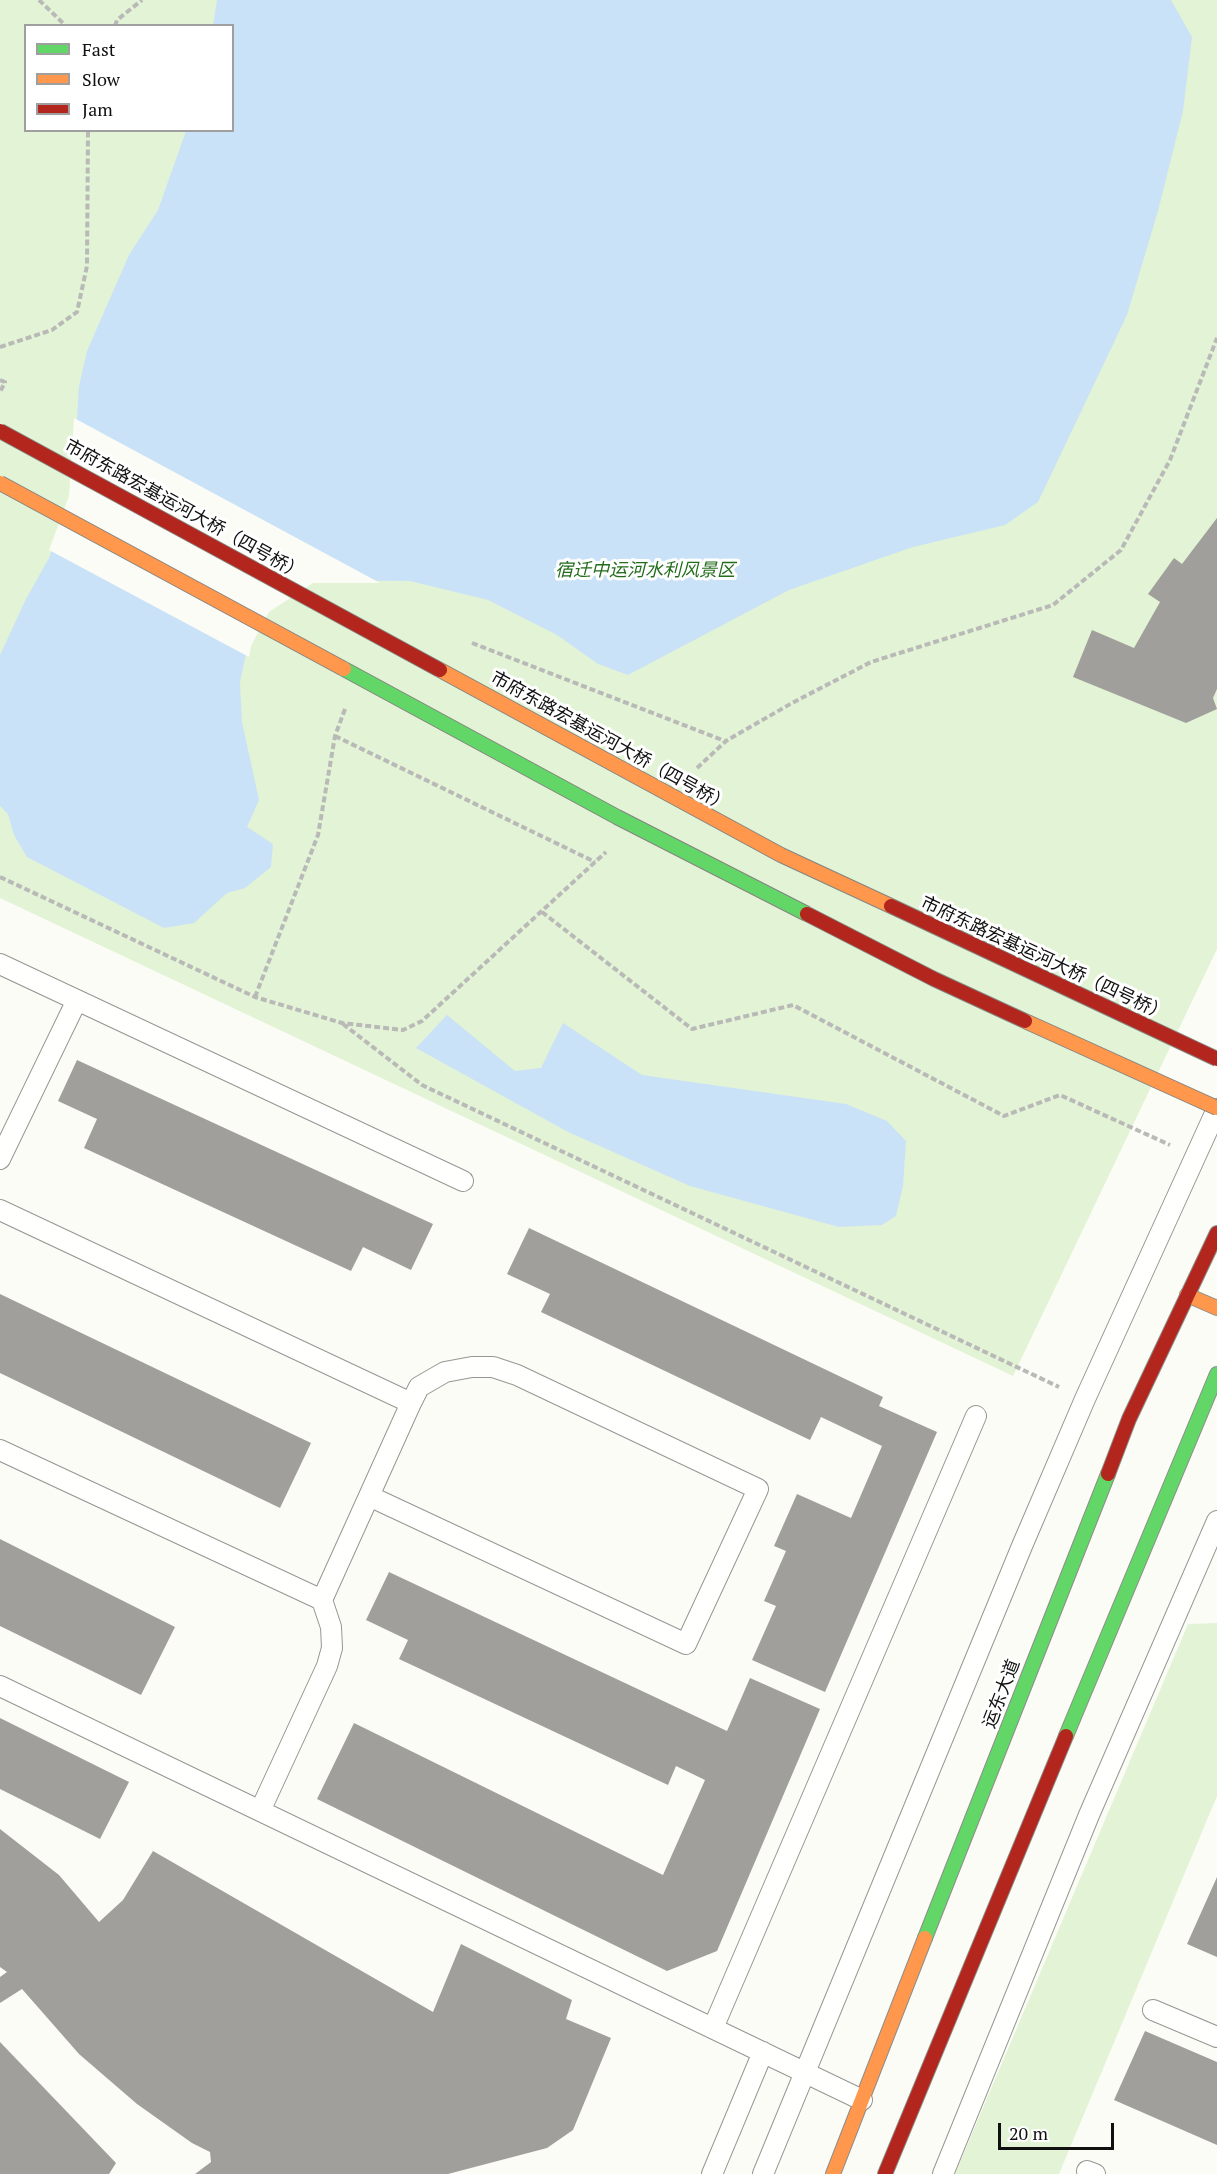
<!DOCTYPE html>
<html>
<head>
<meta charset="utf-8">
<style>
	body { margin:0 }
	#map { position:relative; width:1217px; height:2174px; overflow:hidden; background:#fcfcf6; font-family:"PT Serif",serif }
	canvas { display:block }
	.legend { position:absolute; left:24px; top:24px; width:210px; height:108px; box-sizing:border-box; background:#fff; border:2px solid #9f9f9f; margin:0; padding:8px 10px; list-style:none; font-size:18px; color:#101010 }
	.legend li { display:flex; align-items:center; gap:12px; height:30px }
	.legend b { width:30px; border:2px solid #9f9f9f }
	.scale { position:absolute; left:998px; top:2123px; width:116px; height:27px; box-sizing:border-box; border:3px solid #101010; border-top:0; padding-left:8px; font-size:18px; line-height:21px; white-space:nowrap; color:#101010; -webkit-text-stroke:4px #fff; paint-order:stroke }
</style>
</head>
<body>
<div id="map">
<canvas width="1217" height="2174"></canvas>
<ul class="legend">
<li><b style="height:8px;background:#63d668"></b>Fast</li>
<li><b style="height:8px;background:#ff974d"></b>Slow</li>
<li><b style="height:8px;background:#b3261e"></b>Jam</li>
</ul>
<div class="scale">20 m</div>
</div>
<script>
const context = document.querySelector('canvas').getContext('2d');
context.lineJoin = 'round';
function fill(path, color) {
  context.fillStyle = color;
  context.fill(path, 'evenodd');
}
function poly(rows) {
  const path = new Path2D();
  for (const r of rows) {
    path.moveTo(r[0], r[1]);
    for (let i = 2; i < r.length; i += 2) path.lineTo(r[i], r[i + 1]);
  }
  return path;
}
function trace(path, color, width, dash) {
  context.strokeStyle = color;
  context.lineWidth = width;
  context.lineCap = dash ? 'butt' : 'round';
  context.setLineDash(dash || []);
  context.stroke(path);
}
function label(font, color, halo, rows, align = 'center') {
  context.font = font + ' "PT Serif","Noto Sans SC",serif';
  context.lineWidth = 6;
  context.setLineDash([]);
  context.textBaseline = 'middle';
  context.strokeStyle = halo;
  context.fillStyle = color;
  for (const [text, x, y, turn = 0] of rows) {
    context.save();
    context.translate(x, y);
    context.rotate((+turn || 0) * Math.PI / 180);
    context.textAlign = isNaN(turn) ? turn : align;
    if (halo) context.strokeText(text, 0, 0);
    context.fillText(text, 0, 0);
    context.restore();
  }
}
const green = poly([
	[0,0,1217,0,1217,949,1013,1376,0,898],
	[26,26,232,26,232,130,26,130],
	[1217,1623,1217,1796,1059,2174,955,2174,1188,1624]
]);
const water = poly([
	[217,0,1171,0,1192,37,1183,111,1158,211,1127,315,1038,502,1005,525,913,547,789,590,628,675,598,664,557,635,488,600,410,581,312,580,267,610,248,645,240,682,242,722,259,800,247,827,273,844,271,867,245,888,227,893,194,923,164,928,27,857,14,835,8,814,0,806,0,655,26,599,49,558,72,496,79,386,87,351,129,255,158,210,186,131,232,130,232,26,213,25],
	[447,1015,515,1071,541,1068,563,1023,642,1075,846,1104,887,1121,906,1141,903,1186,896,1216,882,1225,839,1227,690,1186,568,1132,416,1048]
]);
const pier = poly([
	[74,418,380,583,313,583,269,612,251,646,249,657,49,550,69,496]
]);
const building = poly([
	[1217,518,1217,689,1213,698,1217,709,1186,723,1073,677,1092,630,1134,648,1160,602,1148,594,1174,558,1182,564],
	[77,1060,433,1224,411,1270,363,1247,351,1271,84,1148,97,1119,58,1101],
	[529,1228,883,1397,879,1406,937,1432,825,1692,752,1660,776,1606,764,1601,786,1551,774,1546,797,1494,851,1518,882,1446,821,1417,810,1440,541,1312,550,1294,507,1274],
	[0,1294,311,1443,280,1508,0,1373],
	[0,1539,175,1627,141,1695,0,1626],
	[389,1572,727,1731,750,1678,820,1709,717,1951,667,1971,317,1799,354,1723,663,1875,705,1780,676,1766,668,1785,399,1659,408,1640,366,1620],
	[0,1718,129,1782,100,1839,0,1789],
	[0,1829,59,1875,99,1922,123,1900,153,1851,433,2012,461,1944,572,2000,566,2019,611,2038,573,2130,547,2148,448,2174,195,2174,211,2162,210,2152,192,2143,137,2104,79,2054,22,1989,0,2003,0,1977,7,1972,0,1967],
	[1217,1877,1217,1957,1187,1944],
	[1145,2031,1217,2062,1217,2145,1114,2100],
	[0,2042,116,2163,109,2174,0,2174]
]);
const path = poly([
	[39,0,66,26],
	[115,26,117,20,142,0],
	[0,347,52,330,77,312,87,266,88,130],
	[0,380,5,382,0,392],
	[472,643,725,741],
	[335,736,595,862],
	[697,768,726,741,792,703,871,662,1053,605,1121,550,1170,460,1217,338],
	[0,877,255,997,342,1023,403,1030,422,1021,606,852],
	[542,912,692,1029,793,1005,1004,1116,1060,1095,1170,1145],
	[255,997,318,835,335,736,345,709],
	[343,1024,422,1085,1059,1387]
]);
const lane = poly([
	[0,964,463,1181],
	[0,1159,77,1000],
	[0,1210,411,1403],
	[0,1450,322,1600,369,1496,411,1403,419,1387,445,1372,472,1367,493,1367,517,1375,758,1489,686,1644,369,1496],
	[0,1686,862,2100],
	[260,1811,327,1666,332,1648,331,1627,322,1600],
	[1153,2010,1217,2037],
	[713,2028,976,1416],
	[1087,2171,1095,2174],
	[712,2174,763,2052],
	[763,2174,1022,1546,1085,1399,1217,1109],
	[943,2174,1089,1815,1217,1521]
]);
const fast = poly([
	[1066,1736,1217,1374],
	[925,1938,1108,1474]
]);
const slow = poly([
	[1187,1295,1217,1308],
	[833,2174,925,1938]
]);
const jam = poly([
	[1108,1474,1129,1419,1217,1233],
	[885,2174,1066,1736]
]);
const fastBridge = poly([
	[344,669,617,817,807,914]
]);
const slowBridge = poly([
	[0,483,344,669],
	[440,670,781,855,891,906],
	[1025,1021,1217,1108]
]);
const jamBridge = poly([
	[0,431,440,670],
	[891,906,1217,1059],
	[807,914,934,979,1025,1021]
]);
const streetNames = [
	["市府东路宏基运河大桥（四号桥）",184,510,29],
	["市府东路宏基运河大桥（四号桥）",610,742,29],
	["市府东路宏基运河大桥（四号桥）",1044,959,25],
	["运东大道",1002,1694,-69]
];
const parkNames = [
	["宿迁中运河水利风景区",645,571]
];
fill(green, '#e3f3d5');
fill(water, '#cae2f8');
fill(pier, '#fcfcf6');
fill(building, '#a09f9b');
trace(lane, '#969694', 22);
trace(fast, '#8d8d8a', 16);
trace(slow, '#8d8d8a', 16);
trace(jam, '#8d8d8a', 16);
trace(path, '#b9b9b8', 4, [6, 3]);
trace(lane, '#fffffe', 20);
trace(fast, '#63d668', 14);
trace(slow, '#ff974d', 14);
trace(jam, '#b3261e', 14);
trace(fastBridge, '#848481', 16, []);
trace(slowBridge, '#848481', 16, []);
trace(jamBridge, '#848481', 16, []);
trace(fastBridge, '#63d668', 14);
trace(slowBridge, '#ff974d', 14);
trace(jamBridge, '#b3261e', 14);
label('18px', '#101010', '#fff', streetNames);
label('italic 18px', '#236d1c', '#fff', parkNames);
</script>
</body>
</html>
